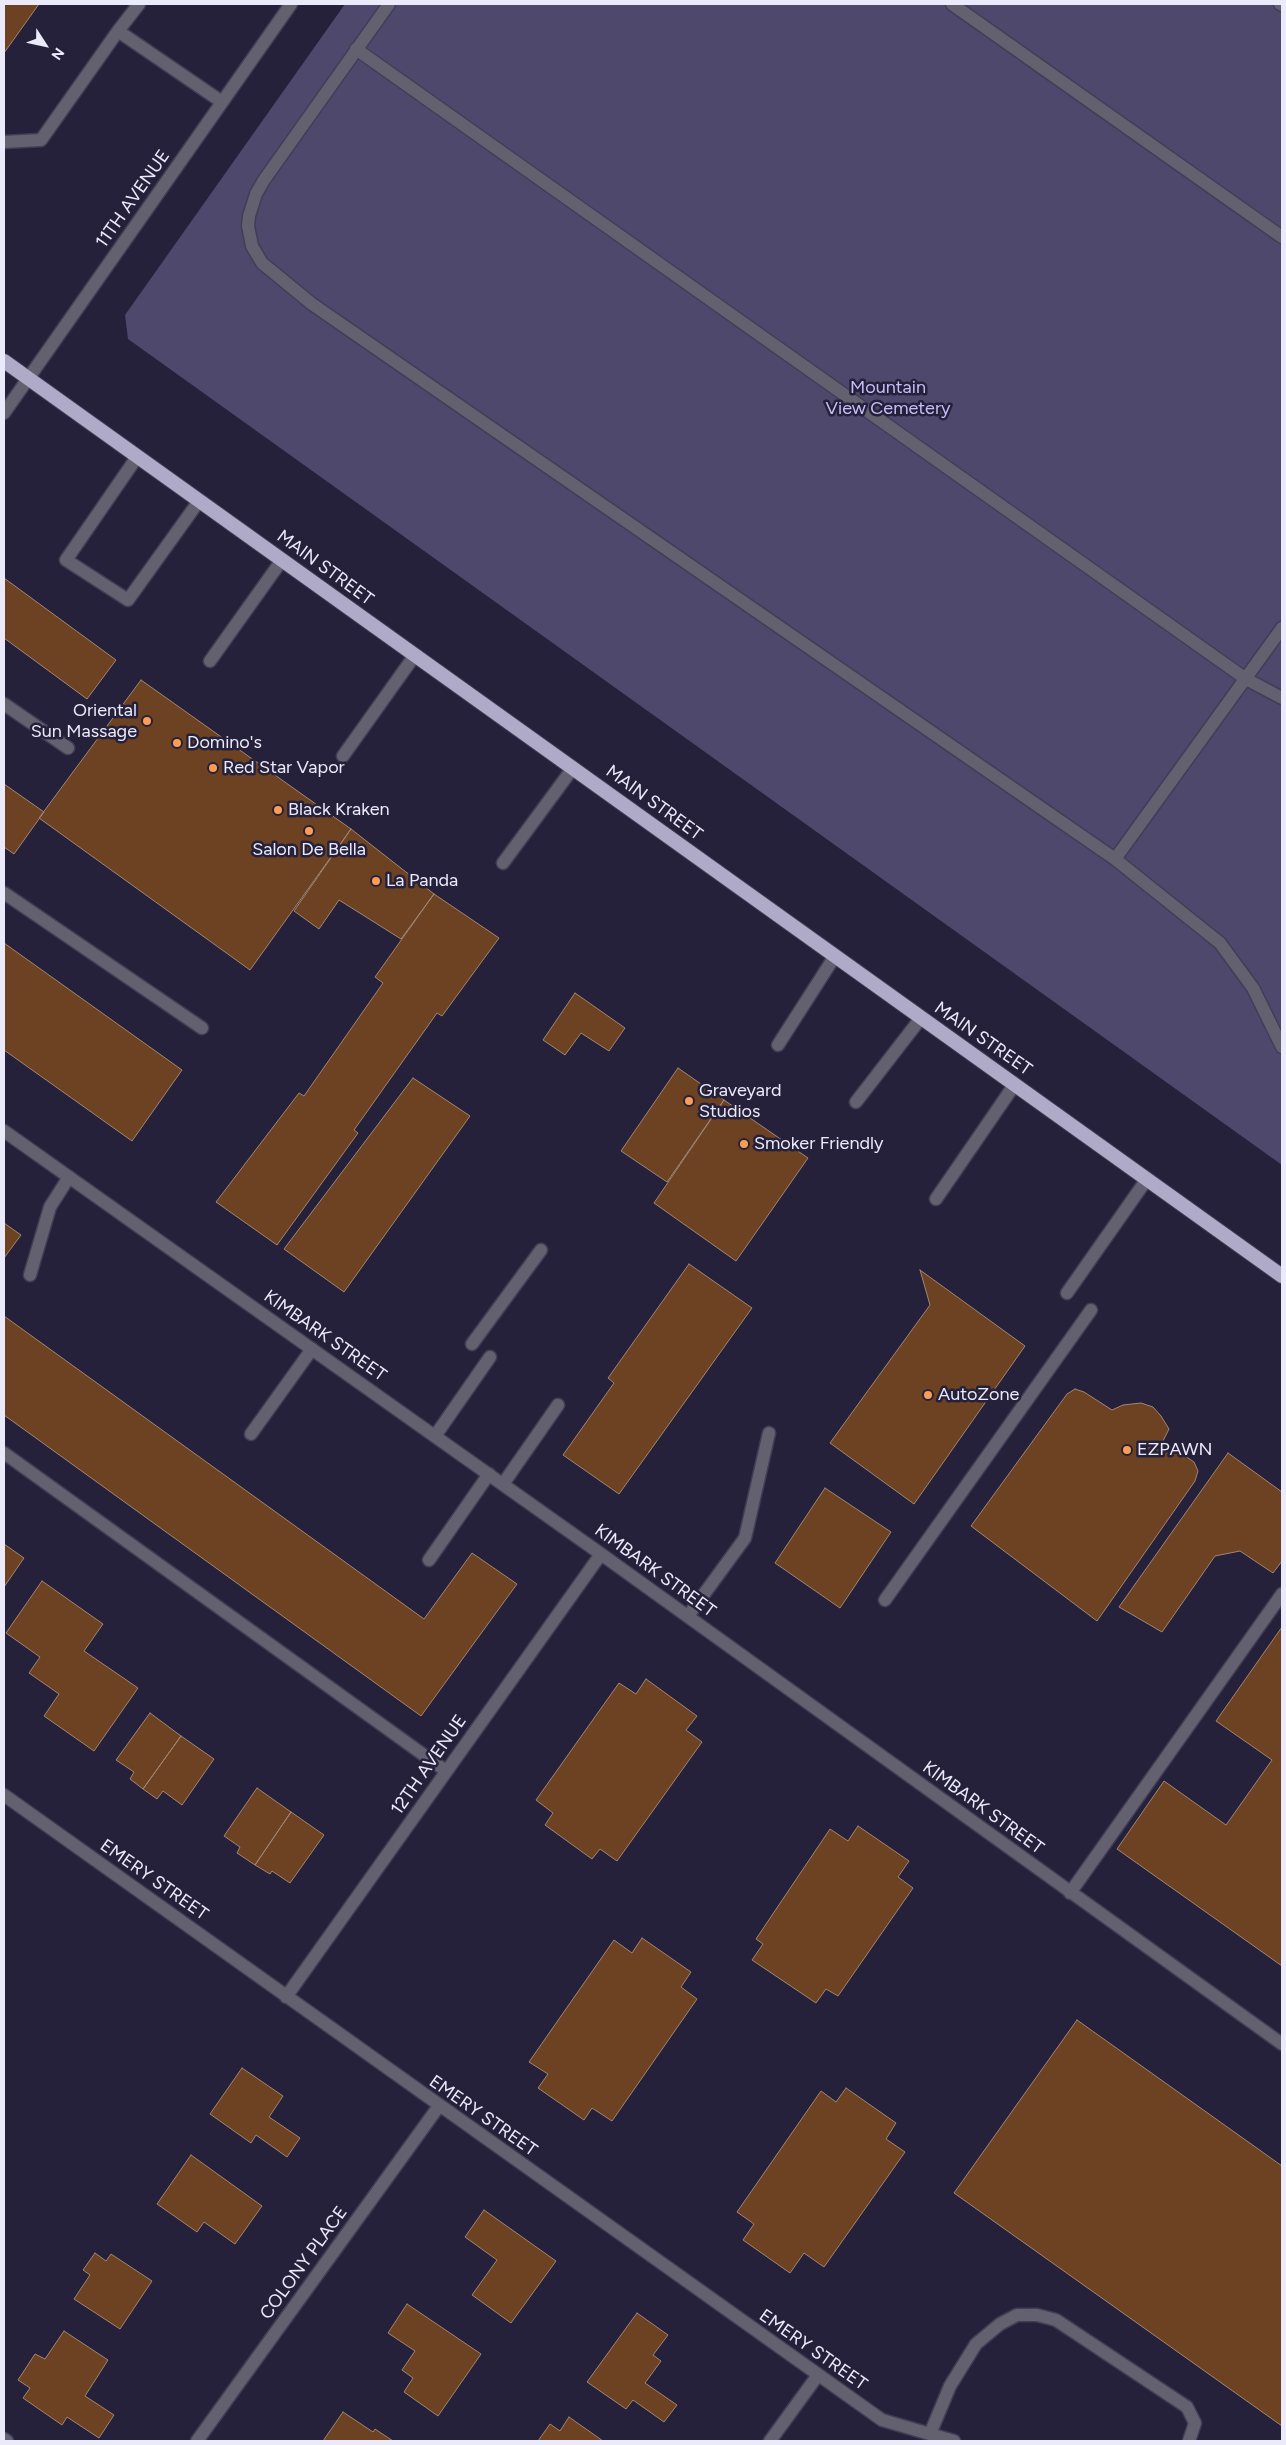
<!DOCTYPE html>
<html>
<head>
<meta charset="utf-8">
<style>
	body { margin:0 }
	#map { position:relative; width:1286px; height:2445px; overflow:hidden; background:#25213a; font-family:Figtree,sans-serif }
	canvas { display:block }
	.frame { position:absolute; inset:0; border:5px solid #ebeafb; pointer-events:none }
	.north { position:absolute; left:20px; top:20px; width:50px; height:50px; -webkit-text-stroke:4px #25213a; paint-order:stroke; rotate:125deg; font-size:14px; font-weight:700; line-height:20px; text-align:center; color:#ebeafb }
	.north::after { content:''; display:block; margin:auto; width:18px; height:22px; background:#ebeafb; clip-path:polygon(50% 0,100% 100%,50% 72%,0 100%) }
</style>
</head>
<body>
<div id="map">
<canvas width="1286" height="2445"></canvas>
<div class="frame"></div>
<div class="north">N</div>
</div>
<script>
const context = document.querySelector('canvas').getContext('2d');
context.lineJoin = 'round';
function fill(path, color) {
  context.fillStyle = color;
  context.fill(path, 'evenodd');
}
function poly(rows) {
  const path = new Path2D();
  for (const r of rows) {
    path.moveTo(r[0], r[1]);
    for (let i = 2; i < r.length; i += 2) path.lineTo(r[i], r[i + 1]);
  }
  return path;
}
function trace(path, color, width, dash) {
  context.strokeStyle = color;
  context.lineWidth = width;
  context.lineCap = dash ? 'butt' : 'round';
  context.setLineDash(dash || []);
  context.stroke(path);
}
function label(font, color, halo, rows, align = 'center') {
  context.font = font + ' Figtree,sans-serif';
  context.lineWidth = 5;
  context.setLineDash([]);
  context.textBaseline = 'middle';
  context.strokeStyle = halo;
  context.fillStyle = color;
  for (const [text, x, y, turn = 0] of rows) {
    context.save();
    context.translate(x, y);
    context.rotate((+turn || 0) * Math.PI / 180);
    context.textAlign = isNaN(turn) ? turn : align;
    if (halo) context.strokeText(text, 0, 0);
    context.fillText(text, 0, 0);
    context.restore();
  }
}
const green = poly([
	[345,4,1282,4,1282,1165,128,339,125,315]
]);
const building = poly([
	[4,4,39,4,4,53,4,4],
	[4,578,116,660,87,699,4,638,4,578],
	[141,680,351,829,250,970,39,818,141,680],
	[4,784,44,812,14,854,4,847,4,784],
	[351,829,434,894,401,939,339,900,319,929,294,911,351,829],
	[434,894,499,938,442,1016,437,1013,354,1130,358,1133,277,1245,216,1202,299,1093,304,1096,383,983,375,977,434,894],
	[4,943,182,1070,132,1141,4,1050,4,943],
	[575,993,625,1028,609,1051,581,1033,565,1055,543,1040,575,993],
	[678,1068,724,1100,667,1182,621,1151,678,1068],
	[413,1078,470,1116,344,1292,284,1249,413,1078],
	[724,1100,808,1158,736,1261,654,1203,724,1100],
	[4,1223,21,1235,4,1258,4,1223],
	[689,1264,752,1308,619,1494,563,1455,614,1383,608,1378,689,1264],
	[920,1270,1025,1346,914,1504,830,1443,930,1305,920,1270],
	[4,1316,424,1619,472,1553,517,1584,421,1716,4,1415,4,1316],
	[1075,1389,1084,1392,1112,1410,1123,1405,1141,1403,1153,1407,1161,1416,1169,1429,1163,1441,1194,1462,1198,1471,1195,1481,1097,1621,971,1526,1067,1394,1075,1389],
	[1228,1453,1282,1492,1282,1561,1273,1573,1240,1551,1215,1556,1162,1632,1119,1607,1228,1453],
	[825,1488,891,1532,840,1608,775,1563,825,1488],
	[4,1544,24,1558,4,1587,4,1544],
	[42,1581,103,1624,84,1651,138,1688,94,1751,44,1716,59,1694,29,1673,40,1657,6,1633,42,1581],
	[1282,1627,1282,1966,1117,1849,1164,1781,1226,1825,1272,1760,1216,1721,1282,1627],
	[646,1679,697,1716,686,1730,702,1742,617,1861,600,1849,592,1859,545,1825,553,1813,536,1800,619,1683,636,1694,646,1679],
	[150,1713,181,1736,143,1789,130,1779,134,1772,116,1760,150,1713],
	[181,1736,214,1759,182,1805,163,1791,157,1799,143,1789,181,1736],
	[257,1788,291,1812,255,1865,237,1853,240,1847,224,1836,257,1788],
	[291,1812,324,1835,290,1883,272,1871,270,1874,255,1865,291,1812],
	[858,1826,909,1861,898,1877,913,1888,838,1996,826,1989,816,2003,752,1960,763,1944,756,1939,830,1829,848,1841,858,1826],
	[642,1938,691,1972,681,1987,697,1999,612,2121,592,2108,584,2120,538,2088,548,2074,529,2062,614,1940,632,1953,642,1938],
	[1077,2020,1282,2166,1282,2426,954,2193,1077,2020],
	[242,2068,283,2096,269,2117,300,2138,287,2157,256,2135,251,2143,210,2114,242,2068],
	[846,2088,896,2123,886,2139,905,2152,824,2267,804,2253,790,2273,743,2240,754,2224,737,2212,821,2091,836,2102,846,2088],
	[191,2155,262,2206,235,2244,204,2222,197,2232,157,2204,191,2155],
	[484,2210,556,2261,511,2323,472,2295,497,2260,465,2237,484,2210],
	[95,2253,106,2261,111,2254,152,2281,120,2329,74,2299,90,2275,83,2270,95,2253],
	[407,2304,481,2354,438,2416,404,2392,413,2378,402,2370,415,2351,388,2333,407,2304],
	[637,2313,668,2335,653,2355,661,2361,645,2383,677,2405,664,2422,633,2400,626,2409,587,2382,637,2313],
	[64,2331,108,2360,85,2396,114,2415,99,2438,67,2417,62,2425,23,2398,30,2388,18,2380,35,2354,45,2359,64,2331],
	[343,2412,373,2432,375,2429,393,2441,323,2441,343,2412],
	[569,2417,603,2441,538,2441,550,2424,560,2431,569,2417]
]);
const service = poly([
	[139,4,118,31,222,102],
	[389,4,264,180,256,194,249,216,248,226,252,246,262,263,312,304,1115,859,1282,628],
	[952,4,1282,237],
	[1280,4,1282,5],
	[356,49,1246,679,1282,698],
	[4,142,41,140,118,31],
	[137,457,66,560,128,600,199,501],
	[210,661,282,560],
	[4,704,68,748],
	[343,756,415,655],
	[1115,859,1220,943,1253,988,1282,1047],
	[503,863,573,768],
	[4,893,202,1028],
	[778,1045,835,956],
	[856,1102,921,1018],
	[936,1199,1015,1084],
	[30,1275,50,1207,69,1177],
	[1067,1293,1147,1179],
	[472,1344,541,1250],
	[251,1434,312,1349],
	[435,1436,490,1357],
	[4,1453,446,1771],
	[503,1484,558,1405],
	[429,1560,489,1474],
	[885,1600,1091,1310],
	[688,1616,745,1538,769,1433],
	[1070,1893,1282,1594],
	[930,2434,950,2386,976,2344,1000,2324,1017,2315,1037,2315,1056,2320,1187,2407,1195,2423,1189,2441]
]);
const minor = poly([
	[4,1131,601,1554,1282,2044],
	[4,1795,882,2420,954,2441],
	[286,1997,601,1554],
	[4,2439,7,2441],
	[197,2441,439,2106],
	[770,2441,818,2375]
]);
const tertiary = poly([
	[4,413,291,4]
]);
const trunk = poly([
	[4,361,1282,1276]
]);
const markers = [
	[147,721,5,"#fd9d54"],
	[177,743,5,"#fd9d54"],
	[213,768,5,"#fd9d54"],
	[278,810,5,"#fd9d54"],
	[309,831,5,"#fd9d54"],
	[376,881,5,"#fd9d54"],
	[689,1101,5,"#fd9d54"],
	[744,1144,5,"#fd9d54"],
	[928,1395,5,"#fd9d54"],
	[1127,1450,5,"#fd9d54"]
];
const streetNames = [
	["11TH AVENUE",133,199,-55],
	["MAIN STREET",325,568,36],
	["MAIN STREET",654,803,36],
	["MAIN STREET",983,1039,35],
	["KIMBARK STREET",325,1336,35],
	["KIMBARK STREET",655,1571,36],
	["12TH AVENUE",429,1765,-55],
	["KIMBARK STREET",983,1808,36],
	["EMERY STREET",154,1880,35],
	["EMERY STREET",483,2116,35],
	["COLONY PLACE",304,2263,-54],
	["EMERY STREET",813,2350,35]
];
const parkNames = [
	["Mountain",888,388],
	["View Cemetery",888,409]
];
const poiNames = [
	["Oriental",137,711,"right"],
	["Sun Massage",137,732,"right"],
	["Domino's",187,743],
	["Red Star Vapor",223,768],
	["Black Kraken",288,810],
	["Salon De Bella",309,850,"center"],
	["La Panda",386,881],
	["Graveyard",699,1091],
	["Studios",699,1112],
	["Smoker Friendly",754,1144],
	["AutoZone",938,1395],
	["EZPAWN",1137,1450]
];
fill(green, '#4e486d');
fill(building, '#6c4222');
trace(building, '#a38672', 1);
trace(service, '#413d55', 15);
trace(minor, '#413d55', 15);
trace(tertiary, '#413d55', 15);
trace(trunk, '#413d55', 16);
trace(service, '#63616f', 12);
trace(minor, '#63616f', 12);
trace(tertiary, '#63616f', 12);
trace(trunk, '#aeaac8', 14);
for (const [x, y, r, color] of markers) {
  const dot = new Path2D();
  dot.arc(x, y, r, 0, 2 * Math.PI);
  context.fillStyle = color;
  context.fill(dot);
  trace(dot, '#25213a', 2);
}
label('18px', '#ebeafb', '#25213a', streetNames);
label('18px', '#c6befa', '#25213a', parkNames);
label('18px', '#ebeafb', '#25213a', poiNames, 'left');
</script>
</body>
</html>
